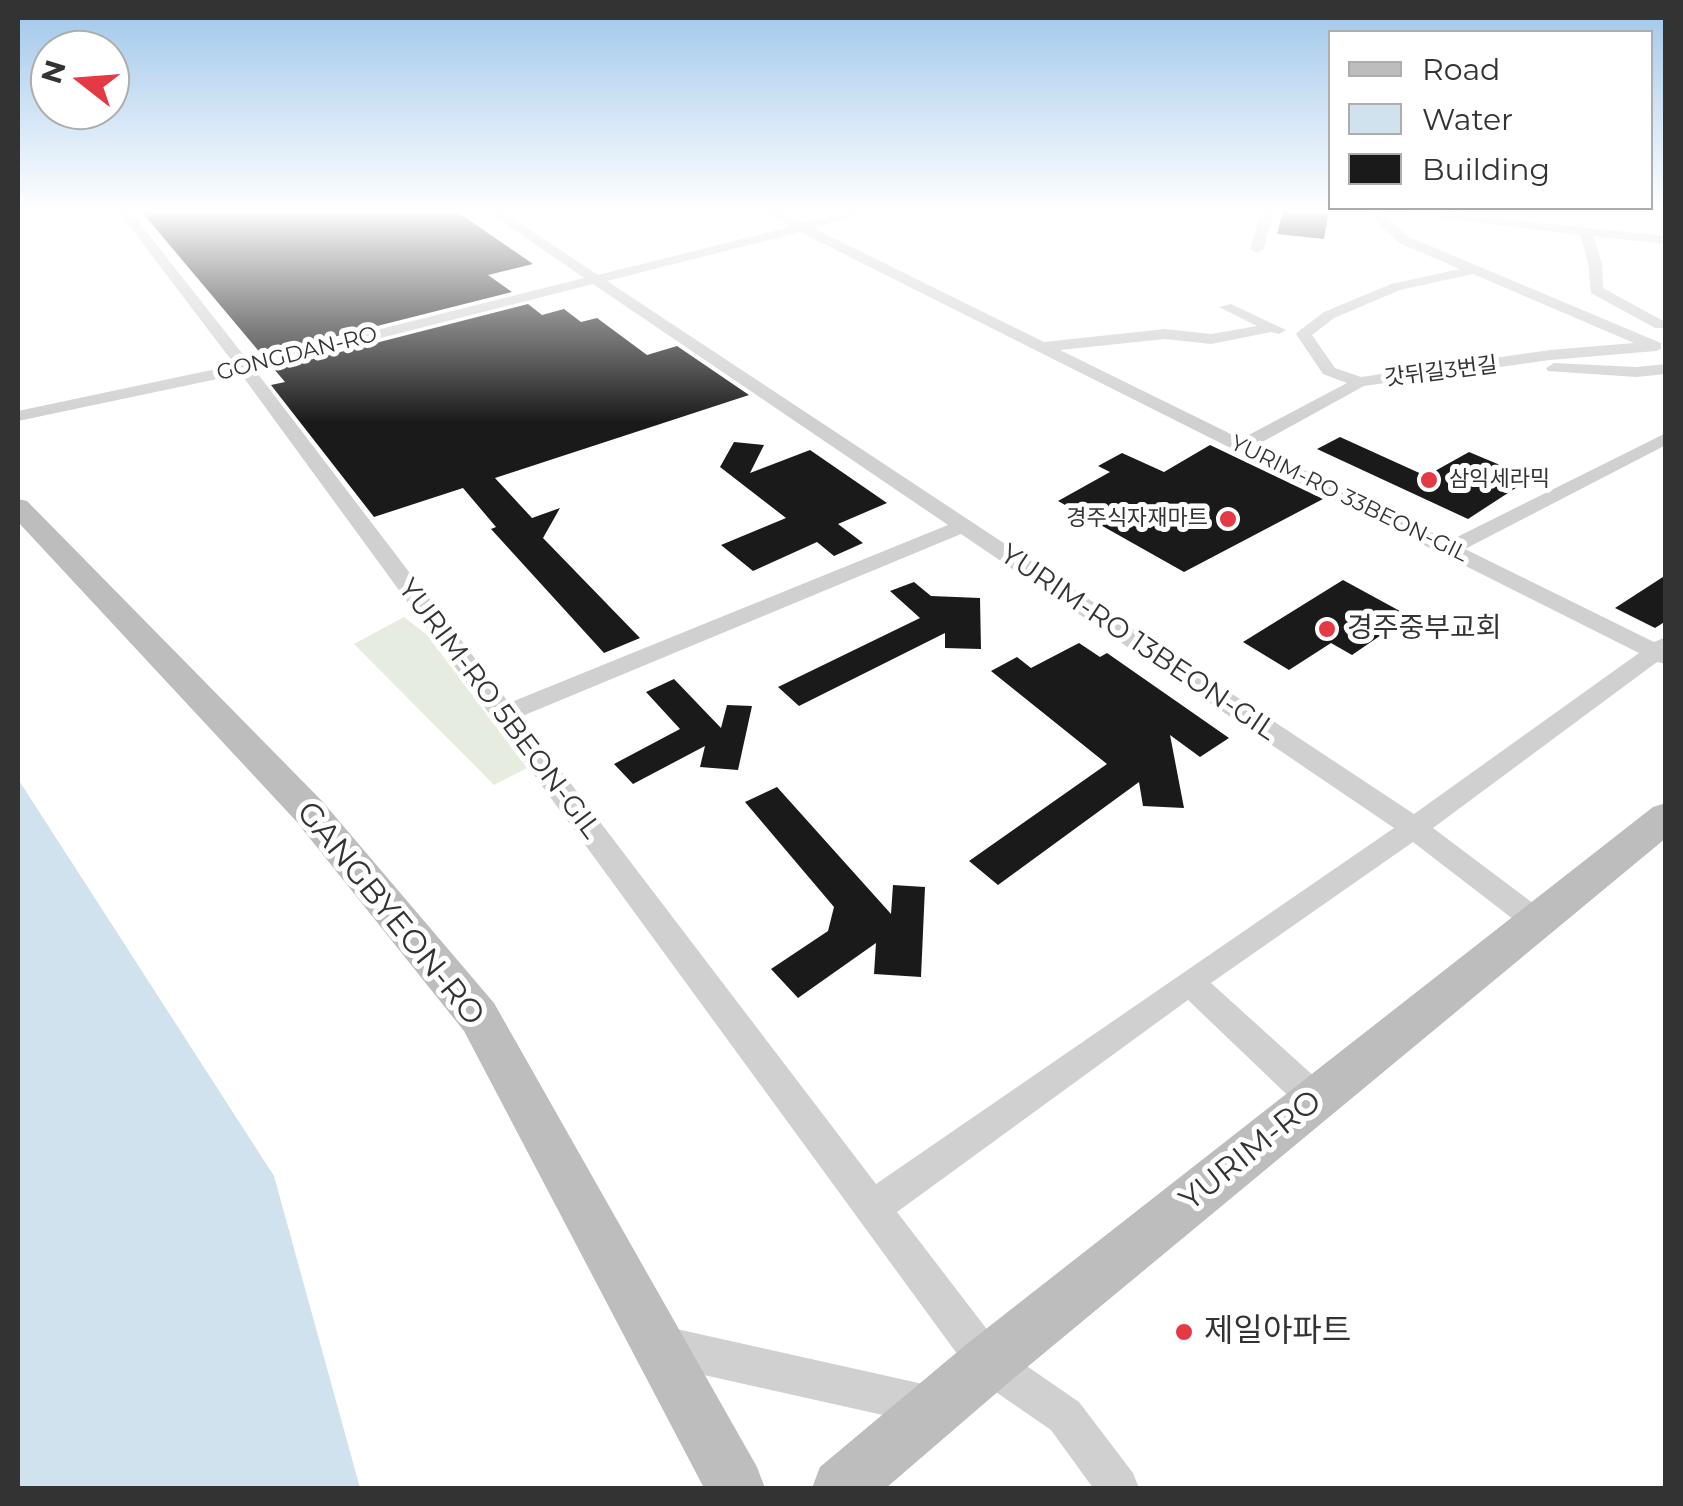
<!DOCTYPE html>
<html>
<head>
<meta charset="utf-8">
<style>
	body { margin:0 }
	#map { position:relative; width:1683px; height:1506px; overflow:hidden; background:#fff; font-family:Montserrat,sans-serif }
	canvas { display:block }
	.frame { position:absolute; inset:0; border:20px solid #333; pointer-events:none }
	.legend { position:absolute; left:1328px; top:30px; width:325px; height:180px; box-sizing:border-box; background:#fff; border:2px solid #adadad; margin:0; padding:12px 18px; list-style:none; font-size:30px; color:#333 }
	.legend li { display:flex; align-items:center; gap:20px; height:50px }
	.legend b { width:50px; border:2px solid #adadad }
	.north { position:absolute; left:30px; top:30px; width:100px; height:100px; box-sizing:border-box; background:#fff; border:2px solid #adadad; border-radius:50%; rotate:287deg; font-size:28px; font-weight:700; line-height:40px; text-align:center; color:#333 }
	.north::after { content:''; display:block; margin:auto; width:35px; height:45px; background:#e63946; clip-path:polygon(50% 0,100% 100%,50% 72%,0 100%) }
</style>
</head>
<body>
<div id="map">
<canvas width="1683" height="1506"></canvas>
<div class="frame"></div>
<ul class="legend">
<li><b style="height:12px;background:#bdbdbd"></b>Road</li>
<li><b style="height:28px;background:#cfe2ee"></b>Water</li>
<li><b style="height:28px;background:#1a1a1a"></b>Building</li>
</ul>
<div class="north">N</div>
</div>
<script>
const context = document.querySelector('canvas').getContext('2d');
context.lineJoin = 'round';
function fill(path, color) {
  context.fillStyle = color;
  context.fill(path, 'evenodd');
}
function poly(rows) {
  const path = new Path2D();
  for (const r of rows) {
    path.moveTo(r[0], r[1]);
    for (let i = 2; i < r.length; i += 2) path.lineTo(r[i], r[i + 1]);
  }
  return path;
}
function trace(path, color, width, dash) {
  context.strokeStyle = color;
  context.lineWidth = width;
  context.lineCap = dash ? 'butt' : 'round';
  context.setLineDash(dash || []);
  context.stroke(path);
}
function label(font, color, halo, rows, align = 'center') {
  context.font = font + ' Montserrat,"Noto Sans KR",sans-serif';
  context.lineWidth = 10;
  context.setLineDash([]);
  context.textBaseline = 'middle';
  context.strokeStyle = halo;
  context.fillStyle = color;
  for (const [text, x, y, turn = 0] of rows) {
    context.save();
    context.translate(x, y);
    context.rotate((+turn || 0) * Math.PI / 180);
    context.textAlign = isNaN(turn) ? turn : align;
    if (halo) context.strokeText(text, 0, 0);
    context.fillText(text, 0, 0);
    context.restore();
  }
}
const green = poly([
	[404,617,427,635,527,768,494,785,354,644]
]);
const water = poly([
	[18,779,274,1176,360,1488,18,1488]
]);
const building = poly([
	[141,211,456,211,533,264,488,275,512,292,262,355],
	[1283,211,1329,211,1324,239,1277,234],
	[528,304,542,315,564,309,581,322,597,318,647,355,677,346,749,395,495,478,532,518,560,508,543,538,640,638,604,653,491,529,496,527,463,488,374,517,271,385,285,382,274,369],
	[1340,437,1426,476,1469,452,1531,478,1468,519,1317,449],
	[734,442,764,445,750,473,810,450,887,503,838,524,863,543,834,556,817,542,753,571,721,545,786,518,720,467],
	[1210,445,1323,499,1184,572,1058,501,1110,472,1098,466,1122,453,1164,472],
	[1666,575,1666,621,1655,628,1615,608],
	[1343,580,1409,616,1352,655,1331,643,1289,670,1243,642],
	[914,582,931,596,980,598,981,649,945,648,945,633,799,706,778,687,920,618,890,591],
	[1079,643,1100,657,1107,653,1229,738,1200,757,1170,735,1184,808,1143,806,1139,782,998,885,969,861,1107,764,991,671,1017,657,1031,668],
	[674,679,721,728,727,705,752,706,738,770,700,767,705,746,633,784,614,764,680,729,646,692],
	[777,787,891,914,893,885,925,887,921,977,874,974,876,943,798,998,771,969,828,931,834,907,745,802]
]);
const street = poly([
	[118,211,130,211,249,362,584,278,487,211,501,211,598,275,790,227,762,211,777,211,803,223,852,211,872,211,813,228,1044,342,1165,329,1211,334,1257,326,1219,307,1231,304,1286,330,1279,334,1271,332,1211,344,1165,339,1060,350,1241,439,1347,383,1323,374,1296,334,1299,331,1324,312,1391,284,1460,269,1399,243,1366,211,1379,211,1409,237,1661,343,1661,349,1656,351,1550,360,1364,386,1255,446,1449,541,1666,433,1666,445,1465,549,1654,642,1666,637,1666,664,1657,662,1433,828,1546,913,1550,921,1546,929,1536,933,1526,929,1413,842,1211,983,1327,1088,1332,1099,1327,1110,1315,1115,1303,1110,1188,1000,897,1212,1002,1349,1079,1402,1133,1473,1139,1488,1093,1488,1051,1430,974,1377,241,374,18,421,18,411,235,365,118,211],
	[800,232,1639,653,1414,814,607,281,800,232],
	[1473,274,1634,343,1550,350,1361,377,1335,368,1312,335,1334,318,1400,290,1473,274],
	[593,284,948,525,509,703,255,370,593,284],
	[961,534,1394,828,876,1184,520,717,961,534],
	[1262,211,1274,211,1264,249,1257,253,1250,249,1262,211],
	[1385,211,1424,211,1666,236,1666,244,1593,236,1602,263,1603,288,1665,322,1666,328,1655,328,1591,293,1588,263,1580,235,1385,211],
	[1554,363,1636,367,1666,364,1666,374,1636,377,1548,371,1546,368,1554,363],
	[659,1325,932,1386,946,1392,952,1406,946,1420,932,1426,659,1365,645,1359,639,1345,645,1331,659,1325]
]);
const secondary = poly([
	[18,499,27,501,322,801,494,1003,757,1467,765,1488,704,1488,464,1031,296,821,18,522,18,499],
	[1666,803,1666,838,1008,1383,886,1488,812,1488,820,1467,968,1343,1653,807,1666,803]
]);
const markers = [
	[1429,480,10,"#e63946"],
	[1228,519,10,"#e63946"],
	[1327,629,10,"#e63946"],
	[1184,1332,10,"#e63946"]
];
const farStreetnames = [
	["GONGDAN-RO",297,354,-14],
	["갓뒤길3번길",1441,372,-7],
	["YURIM-RO 33BEON-GIL",1349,499,26]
];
const farPoinames = [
	["삼익세라믹",1449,480],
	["경주식자재마트",1208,519,"right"]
];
const poiNames = [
	["경주중부교회",1347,629]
];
const streetNames = [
	["YURIM-RO 13BEON-GIL",1138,643,34],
	["YURIM-RO 5BEON-GIL",499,709,53]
];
const nearStreetnames = [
	["GANGBYEON-RO",390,914,51],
	["YURIM-RO",1251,1151,-39]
];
const nearPoinames = [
	["제일아파트",1204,1332]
];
fill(green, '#e6ecdf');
fill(water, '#cfe2ee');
fill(building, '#1a1a1a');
fill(street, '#d0d0d0');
fill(secondary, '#bdbdbd');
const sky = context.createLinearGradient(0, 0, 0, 422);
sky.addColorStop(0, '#9ec6ea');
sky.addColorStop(0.5, '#fff');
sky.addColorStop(1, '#ffffff00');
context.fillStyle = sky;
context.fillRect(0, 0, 1683, 422);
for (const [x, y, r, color] of markers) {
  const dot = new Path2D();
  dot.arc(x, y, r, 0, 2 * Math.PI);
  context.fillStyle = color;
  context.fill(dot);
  trace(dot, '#fff', 4);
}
label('22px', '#333', '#fff', farStreetnames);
label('22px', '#333', '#fff', farPoinames, 'left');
label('28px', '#333', '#fff', poiNames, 'left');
label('28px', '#333', '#fff', streetNames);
label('32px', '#333', '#fff', nearStreetnames);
label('32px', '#333', '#fff', nearPoinames, 'left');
</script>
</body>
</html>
